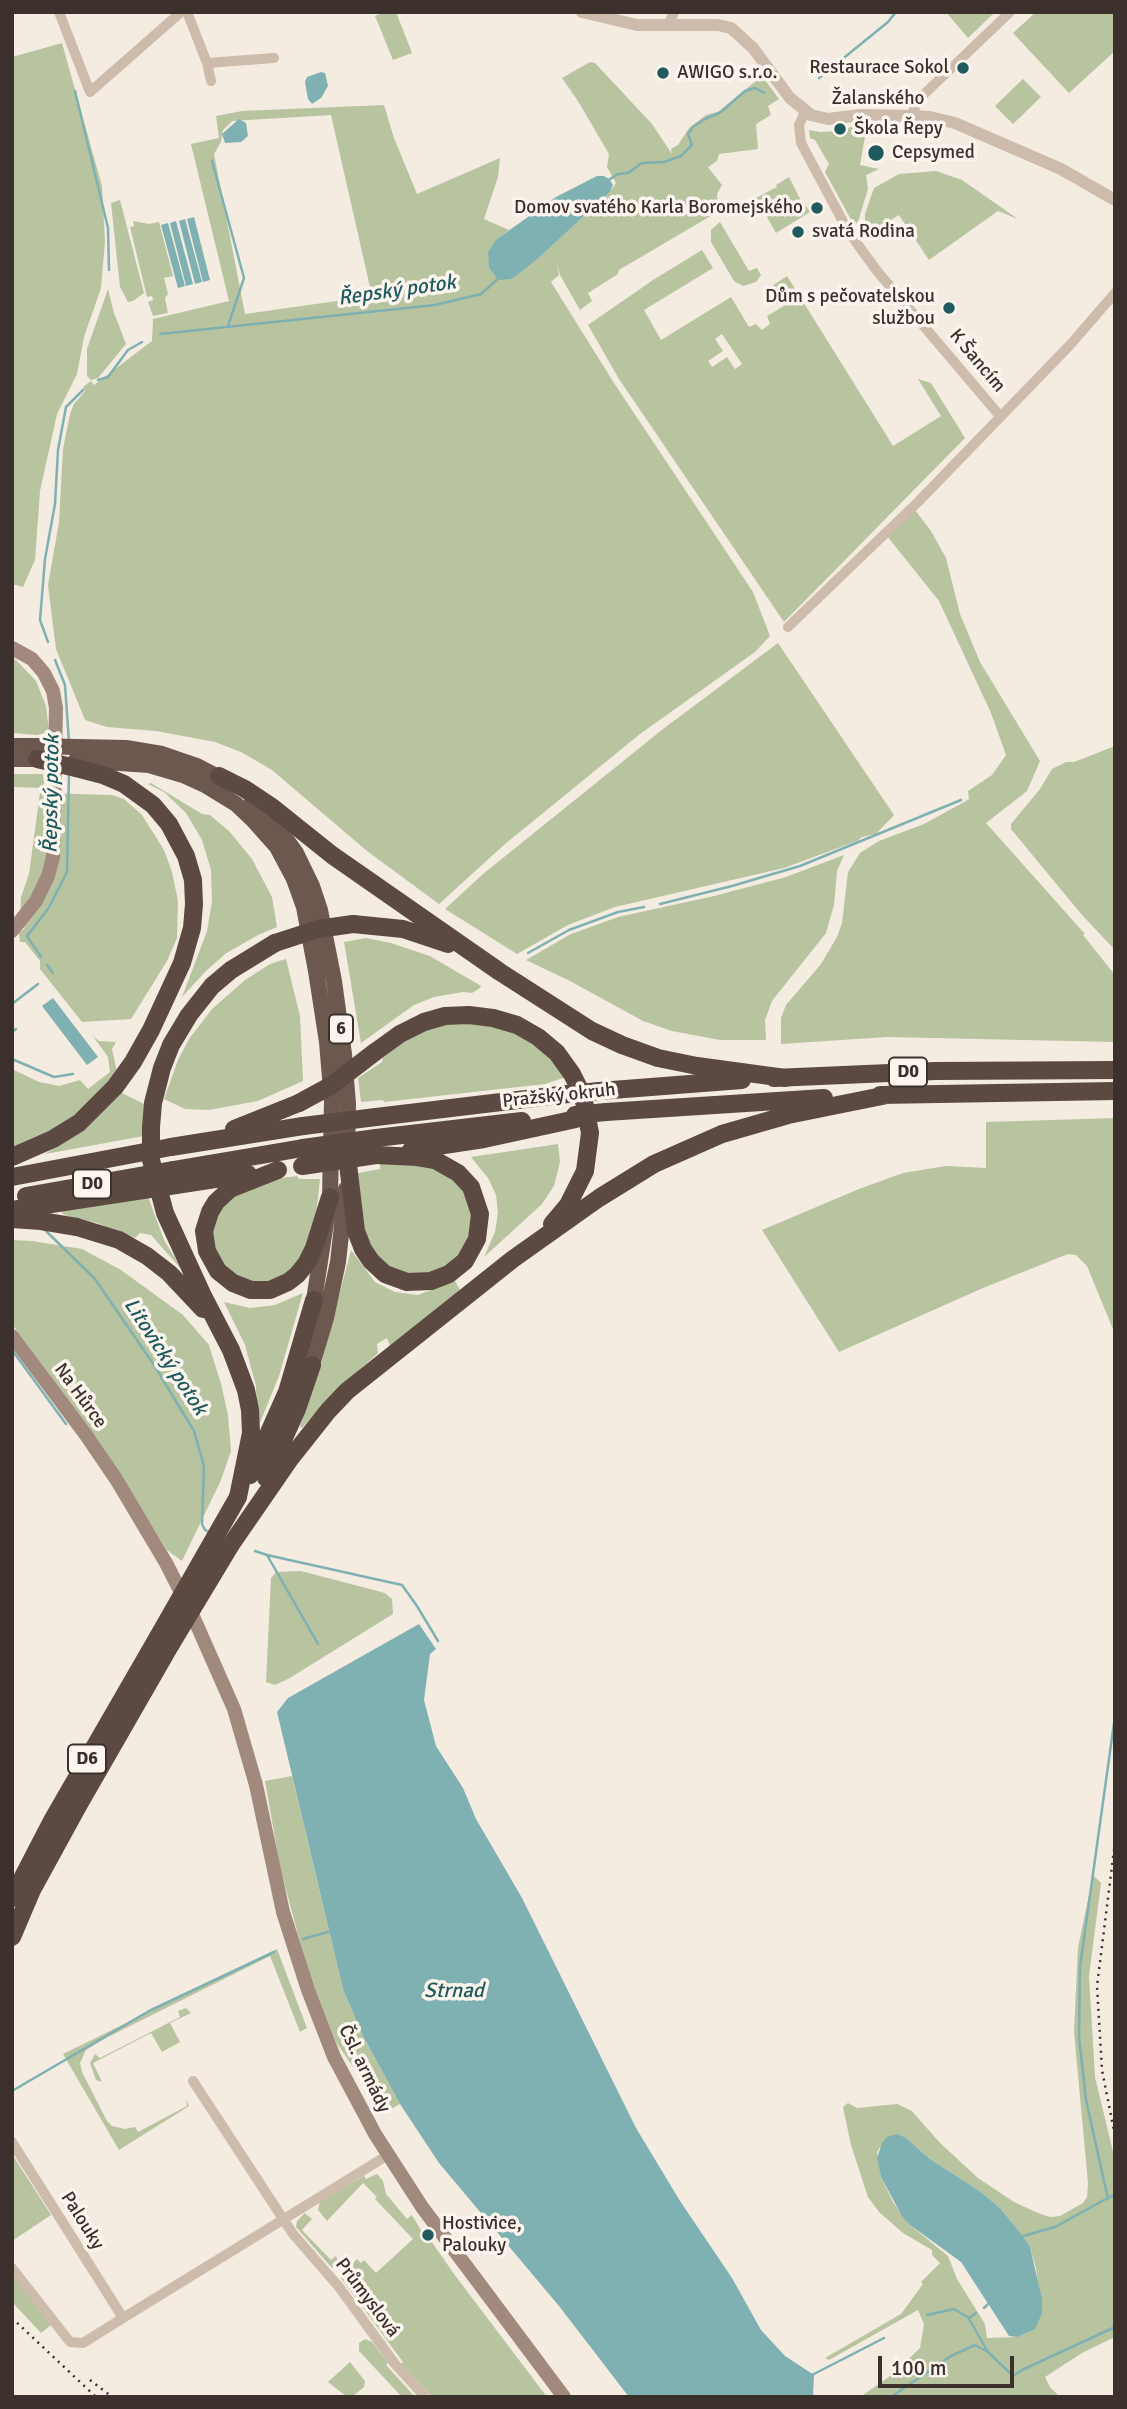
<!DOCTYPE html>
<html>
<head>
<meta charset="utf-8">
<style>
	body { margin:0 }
	#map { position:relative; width:1127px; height:2409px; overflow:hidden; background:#f4ebe1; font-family:Signika,sans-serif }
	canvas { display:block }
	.frame { position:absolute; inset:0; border:14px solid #3b302b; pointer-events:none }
	.scale { position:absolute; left:878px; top:2356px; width:136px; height:32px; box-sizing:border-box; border:4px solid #3b302b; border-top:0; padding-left:9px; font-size:21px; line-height:24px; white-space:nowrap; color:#3b302b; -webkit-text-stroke:5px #fbf5ee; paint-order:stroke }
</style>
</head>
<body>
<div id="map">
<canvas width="1127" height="2409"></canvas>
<div class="frame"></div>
<div class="scale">100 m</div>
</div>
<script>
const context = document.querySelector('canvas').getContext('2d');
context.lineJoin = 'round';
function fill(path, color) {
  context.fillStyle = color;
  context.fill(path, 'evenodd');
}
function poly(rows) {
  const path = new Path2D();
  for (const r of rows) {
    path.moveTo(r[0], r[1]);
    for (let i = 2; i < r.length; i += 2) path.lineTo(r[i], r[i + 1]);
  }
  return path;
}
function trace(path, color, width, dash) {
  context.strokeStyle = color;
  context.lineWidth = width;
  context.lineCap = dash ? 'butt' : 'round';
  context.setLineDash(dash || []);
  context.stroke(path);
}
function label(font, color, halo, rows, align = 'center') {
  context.font = font + ' Signika,sans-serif';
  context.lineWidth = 7;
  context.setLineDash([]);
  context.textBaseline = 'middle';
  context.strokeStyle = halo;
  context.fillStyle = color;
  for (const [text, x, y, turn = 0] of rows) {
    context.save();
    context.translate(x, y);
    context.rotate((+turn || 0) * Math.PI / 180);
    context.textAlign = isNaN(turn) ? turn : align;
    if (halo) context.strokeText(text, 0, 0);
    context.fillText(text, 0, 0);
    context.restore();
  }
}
const green = poly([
	[385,12,396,12,412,53,393,60,375,16],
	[946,12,995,12,968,38],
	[1036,12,1115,12,1115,51,1069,93,1013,33],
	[62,43,102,186,105,242,101,288,84,337,77,374,57,414,40,491,35,560,23,587,12,584,12,57],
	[590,62,595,63,652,124,672,154,671,149,678,145,689,128,706,115,718,112,762,76,779,99,768,106,771,115,756,124,758,149,719,154,717,161,708,167,722,185,717,194,718,204,713,208,714,214,619,270,618,274,588,293,592,301,580,310,560,275,557,264,559,275,551,282,614,383,753,592,770,636,755,652,640,734,505,844,439,904,367,851,272,770,241,752,215,742,156,731,107,727,85,720,56,649,48,585,59,522,63,449,70,414,74,404,85,391,83,387,91,381,94,385,152,341,153,319,229,301,191,144,219,138,216,116,242,111,384,105,394,138,417,194,500,158,498,177,484,219,509,230,497,239,543,254,610,192,616,183,607,167,609,154,578,101,562,78],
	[331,115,372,296,245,314,214,154,221,142,223,130,232,121],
	[1023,79,1041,97,1013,124,995,106],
	[867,121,896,122,896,127,872,125,870,131,866,131,860,165,879,169,866,175,868,189,858,222,854,225,825,172,829,164,815,140,810,138,809,130,820,132,840,131],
	[936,171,962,180,1018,219,998,211,929,260,899,215,865,236,865,214,874,188,899,174],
	[789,177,803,205,805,204,810,212,776,233,762,208,760,208,754,199,777,187,776,185],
	[120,200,144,293,133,301,128,302,120,287,111,203],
	[133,221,149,224,159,222,173,276,164,278,168,294,165,298,168,313,153,316,148,302,153,300,152,296,147,297,130,227,134,226],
	[720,222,749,271,757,268,761,275,756,282,743,286,734,281,711,242,711,230],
	[702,250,713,268,644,310,661,340,731,297,749,327,756,324,762,330,770,324,767,316,784,306,772,286,787,276,893,446,941,416,918,379,931,383,965,438,784,622,619,379,588,325,653,280],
	[722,334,742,364,735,369,727,357,712,367,708,361,723,351,715,339],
	[108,289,114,313,126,344,98,378,91,380,87,376,87,349],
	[915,510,931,531,946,558,960,614,980,662,1040,761,1027,791,986,823,1085,934,1083,935,1115,975,1115,1042,887,1037,781,1044,781,1018,786,1005,821,964,837,937,842,923,848,872,860,853,879,841,924,824,966,801,969,799,968,791,992,775,1006,755,991,713,939,601,887,536],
	[778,643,894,815,876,834,862,837,857,841,784,868,615,907,568,925,517,954,445,909,483,874,663,729],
	[12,659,16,660,36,681,46,706,49,732,37,735,12,733],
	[1115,746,1115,950,1082,915,1011,829,1011,824,1040,789,1052,769,1066,762,1074,762],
	[12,774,43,774,45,788,12,787],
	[151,783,202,814,210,815,229,831,252,859,272,897,277,927,258,935,225,954,206,971,182,997,207,931,212,901,211,870,202,840,186,813,164,792,148,784],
	[40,793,112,795,124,799,142,815,164,850,172,872,178,901,177,938,167,961,131,1019,82,1022,40,969,40,961,25,942,20,942,19,933,25,928,20,922,21,897,29,874],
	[844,855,837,871,834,905,826,933,772,1001,765,1020,766,1040,720,1040,672,1031,643,1021,570,981,526,960,571,934,618,917,714,896,786,877],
	[366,938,391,943,430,956,481,986,480,988,472,993,463,992,434,997,414,1005,361,1043,344,942],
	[286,959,300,1016,303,1081,258,1101,209,1110,185,1109,164,1099,178,1060,189,1039,212,1009,245,980,270,964],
	[475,1022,519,1034,548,1055,566,1077,545,1084,384,1102,383,1100,361,1102,358,1078,382,1062,384,1053,426,1030,451,1023],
	[93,1036,99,1041,116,1042,112,1049,117,1072,103,1090,71,1118,58,1128,12,1151,12,1069,39,1082,59,1086,80,1080,88,1089,110,1072,108,1057],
	[120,1092,146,1105,144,1136,45,1154,82,1131],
	[1115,1118,1115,1334,1087,1266,1076,1255,1068,1254,983,1288,839,1352,762,1230,859,1189,903,1173,946,1166,986,1168,986,1122],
	[558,1144,560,1162,554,1186,542,1204,484,1257,495,1232,498,1213,496,1195,488,1178,471,1157],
	[400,1162,432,1164,461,1183,475,1222,462,1258,421,1278,382,1266,359,1225,358,1173,380,1169,380,1164],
	[297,1176,299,1179,320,1179,315,1225,310,1246,287,1277,272,1284,232,1278,209,1243,219,1204,266,1180],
	[147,1194,164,1240,183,1271,151,1235,140,1233,135,1238,97,1223,64,1215,57,1207],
	[12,1240,32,1241,82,1249,121,1270,183,1315,209,1345,221,1384,228,1415,231,1451,221,1480,182,1561,167,1550,98,1440,12,1324],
	[351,1250,375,1282,395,1292,418,1295,455,1281,460,1290,390,1346,387,1338,377,1344,378,1353,332,1395,302,1428,300,1426,319,1372],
	[303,1293,279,1376,257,1430,256,1386,245,1345,224,1302,250,1308,275,1305],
	[301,1571,385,1593,392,1599,393,1614,288,1679,275,1685,266,1682,271,1578,276,1572],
	[292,1776,343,1989,361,2032,400,2104,381,2115,361,2067,353,2067,336,2042,313,1985,300,1942,280,1867,265,1781],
	[1093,1875,1101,1883,1089,1976,1095,2077,1115,2160,1115,2337,1082,2353,1045,2377,1050,2387,1060,2397,860,2397,893,2374,920,2348,924,2324,918,2310,829,2360,825,2358,901,2314,923,2284,921,2282,940,2263,932,2255,932,2250,903,2233,879,2212,868,2197,851,2145,843,2107,848,2103,857,2108,897,2104,912,2111,939,2142,978,2178,1014,2202,1038,2213,1050,2217,1060,2216,1083,2203,1087,2197,1088,2183,1074,2032,1078,1948],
	[887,2137,906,2138,930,2159,981,2192,1000,2208,1023,2236,1030,2247,1036,2268,1042,2313,1017,2337,987,2338,985,2324,957,2279,948,2256,910,2225,893,2202,881,2177,877,2152],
	[277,1949,307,2028,300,2032,270,1956,106,2038,86,2050,80,2063,82,2072,107,2121,112,2126,125,2129,135,2127,138,2132,187,2106,186,2099,189,2106,119,2150,63,2054],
	[186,2008,191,2013,170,2023,180,2042,162,2052,151,2033,93,2063,102,2082,96,2080,90,2063,95,2054,100,2058,180,2017,178,2011],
	[12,2154,51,2215,12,2241],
	[377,2174,383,2181,386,2194,407,2219,412,2215,426,2239,429,2238,454,2274,547,2397,432,2397,401,2364,403,2362,340,2277,357,2259,361,2263,364,2260,376,2273,413,2239,375,2199,377,2197,363,2183,327,2221,318,2210,320,2201,364,2176,366,2179],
	[303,2212,312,2219,302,2230,331,2260,336,2256,338,2261,336,2266,332,2268,296,2227,297,2221,304,2214],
	[12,2271,51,2325,41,2333,12,2302],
	[365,2339,372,2342,388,2363,386,2365,415,2397,402,2397,359,2351,359,2343],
	[350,2362,365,2381,364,2387,353,2396,346,2396,328,2382]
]);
const water = poly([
	[321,72,325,73,328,86,321,98,312,104,308,99,305,82,307,77],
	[239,119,246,123,248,136,241,142,225,143,222,134],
	[597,176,604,176,609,179,613,185,610,192,543,254,520,273,511,279,498,280,489,267,488,252,497,239,556,197],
	[194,217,210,280,203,282,187,219],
	[185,219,202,282,195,284,179,221],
	[176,221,193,284,186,286,170,223],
	[168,223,185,286,178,288,161,225],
	[53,998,98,1057,87,1065,42,1006],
	[419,1624,436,1649,430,1654,424,1700,436,1746,463,1788,476,1819,522,1898,636,2128,680,2201,732,2278,761,2330,785,2356,814,2375,813,2397,629,2397,559,2306,439,2163,400,2104,361,2032,343,1989,277,1712,288,1698],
	[897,2134,906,2138,930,2159,981,2192,1000,2208,1023,2236,1030,2247,1042,2299,1042,2313,1035,2329,1017,2337,1009,2336,961,2262,910,2225,902,2216,881,2177,877,2158,882,2143,887,2137]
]);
const stream = poly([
	[819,78,888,22,896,12],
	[75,91,108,228,109,270],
	[212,161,244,278,228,326],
	[607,181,618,174,628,173,642,163,664,162,681,156,692,145,688,134,693,127,705,119,721,112,745,91,755,88,764,93],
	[160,334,435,305,481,294,499,278],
	[98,380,108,377,128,350,142,342],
	[48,642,40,620,45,559,55,504,58,450,66,407,83,390],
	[55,660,65,685,69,742],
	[660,904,732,886,800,866,961,800],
	[528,953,569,930,618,912,644,907],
	[41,957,27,936,48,909,67,872,69,773],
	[47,965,53,973],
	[12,1004,38,984],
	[12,1032,16,1029],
	[12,1059,54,1077,73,1074],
	[44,1229,95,1279,154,1365,194,1431,204,1466,202,1524,205,1530,211,1533],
	[12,1350,66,1424],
	[255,1551,267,1555,318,1644],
	[267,1555,402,1585,417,1606,438,1641],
	[303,1939,331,1931],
	[12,2091,149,2011,274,1952],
	[1108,2199,1086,2100,1079,2037,1080,1967,1115,1716],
	[1023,2236,1055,2227,1115,2194],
	[984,2308,990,2302],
	[927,2315,954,2309,969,2318,976,2313],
	[969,2319,988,2352],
	[812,2375,884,2338],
	[891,2397,951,2356,975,2345,988,2352,1013,2376,1022,2370,1115,2327]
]);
const minor = poly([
	[59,12,90,92,181,12],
	[187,12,207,63,211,81],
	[669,24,674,12],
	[207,63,274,58],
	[805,112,799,125,801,143,848,231,877,271,1000,416],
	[911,116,919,99,1010,12],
	[788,627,918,502,1070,345,1115,293],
	[193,2081,293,2234,339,2287,395,2364,425,2397],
	[12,2142,123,2318,388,2155],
	[12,2268,70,2342,83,2343,123,2318]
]);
const tertiary = poly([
	[582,12,637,25,718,25,731,28,753,48,790,98,811,115,828,119,861,115,911,116,930,117,955,123,1061,169,1115,200]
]);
const secondary = poly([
	[12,648,32,659,44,673,53,691,56,708,53,857,48,876,36,901,12,931],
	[12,1336,86,1435,116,1479,166,1563,192,1614,234,1709,256,1785,283,1912,308,1990,334,2057,375,2134,422,2207,564,2397]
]);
const trunk = poly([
	[12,746,38,746],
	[76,747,126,748,162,754,197,766,228,782],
	[12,759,37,759],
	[76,760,149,765,183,775,205,785,236,804,253,820,277,847,294,879,304,907,316,971,327,1042,332,1102,330,1197,314,1300],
	[252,800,275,824,296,853,312,886,320,910,334,981,344,1054,348,1104,347,1153],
	[312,1365,326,1318,338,1262,346,1189]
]);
const motorway = poly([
	[219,776,245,789,272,807,332,855,500,972,592,1031,622,1045,658,1058,697,1066,785,1078],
	[353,924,403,929,448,944],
	[375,1052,400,1034,424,1022,445,1016,469,1015,493,1018,517,1025,538,1037,557,1053,572,1074,583,1096,590,1133,585,1171,568,1205,552,1224],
	[774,1078,935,1071,1115,1070],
	[599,1091,742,1080],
	[880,1095,1115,1091],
	[606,1112,824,1098],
	[376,1117,568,1094],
	[234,1129,299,1103],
	[376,1138,522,1121],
	[171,1147,303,1126],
	[411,1150,484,1139,576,1119],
	[347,1156,356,1231,363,1249,371,1261,385,1274,407,1282,431,1281,449,1274,465,1261,477,1239,480,1214,471,1187,458,1173,435,1160,417,1157,376,1155],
	[12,1157,53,1139,79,1123,115,1087,133,1062,151,1030,182,963,192,928,194,904,193,880,186,856,169,824,153,805,124,784,103,775,76,768],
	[173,1170,303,1148],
	[278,1170,230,1189,216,1202,210,1212,204,1231,207,1251,218,1271,233,1283,251,1290,270,1290,288,1282,297,1275,306,1264,314,1248,330,1197],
	[176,1185,248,1174],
	[12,1219,41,1221,77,1227,119,1240,147,1256,169,1273,203,1309],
	[250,1475,287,1392,314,1300],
	[266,1478,297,1409,312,1365],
	[238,1497,251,1433,250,1410,246,1390,231,1350,203,1296,165,1213,151,1160,151,1127,153,1103,162,1068,171,1045,189,1015,212,986,231,970,275,943],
	[230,1546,290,1459,328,1411,347,1391,513,1259,599,1198,654,1164,722,1134,788,1115,892,1094],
	[12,1898,53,1819,158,1637],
	[12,1937,32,1890,78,1806,171,1644]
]);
const rail = poly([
	[1115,1842,1097,1986,1102,2070,1115,2136],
	[12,2318,96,2397],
	[90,2380,112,2397]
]);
const trunkBridge = poly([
	[38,746,76,747]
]);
const motorwayBridge = poly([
	[37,759,76,768],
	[275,943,318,929,353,924],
	[568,1094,599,1091],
	[299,1103,332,1085,375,1052],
	[575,1115,606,1112],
	[303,1126,376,1117],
	[303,1148,376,1138],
	[302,1166,376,1155],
	[12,1177,171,1147],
	[26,1196,173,1170],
	[12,1210,176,1185],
	[158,1637,238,1497],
	[171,1644,230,1546]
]);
const markers = [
	[963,68,7,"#1f5a5e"],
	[663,73,7,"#1f5a5e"],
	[840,129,7,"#1f5a5e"],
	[876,153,9,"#1f5a5e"],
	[817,208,7,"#1f5a5e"],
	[798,232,7,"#1f5a5e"],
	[949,308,7,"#1f5a5e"],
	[428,2235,7,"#1f5a5e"]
];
const shields = [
	[341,1029,24],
	[908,1072,38],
	[92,1184,38],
	[87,1759,38]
];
const shieldNames = [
	["6",341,1029],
	["D0",908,1072],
	["D0",92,1184],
	["D6",87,1759]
];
const poiNames = [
	["Restaurace Sokol",949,68,"right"],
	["AWIGO s.r.o.",677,73],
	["Škola Řepy",854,129],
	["Cepsymed",892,153],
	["Domov svatého Karla Boromejského",803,208,"right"],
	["svatá Rodina",812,232],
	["Dům s pečovatelskou",935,297,"right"],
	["službou",935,319,"right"],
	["Hostivice,",442,2224],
	["Palouky",442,2246]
];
const streetNames = [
	["Žalanského",878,99],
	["K Šancím",977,361,50],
	["Pražský okruh",559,1096,-6],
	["Na Hůrce",80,1396,54],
	["Čsl. armády",364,2069,64],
	["Palouky",82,2221,58],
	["Průmyslová",367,2298,53]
];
const waterNames = [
	["Řepský potok",397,291,-8],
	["Řepský potok",52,794,-89],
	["Litovický potok",165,1357,57],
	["Strnad",454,1991]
];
fill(green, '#b8c4a0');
fill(water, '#7fb0b2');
trace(stream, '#7fb0b2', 2.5);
trace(minor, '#cdbbac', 10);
trace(tertiary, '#cdbbac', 12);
trace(secondary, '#a18a7d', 14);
trace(trunk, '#6c584f', 16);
trace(motorway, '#5c4a42', 18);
trace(rail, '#3b302b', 2.5, [2, 5]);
trace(trunkBridge, '#6c584f', 16);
trace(motorwayBridge, '#5c4a42', 18);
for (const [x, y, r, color] of markers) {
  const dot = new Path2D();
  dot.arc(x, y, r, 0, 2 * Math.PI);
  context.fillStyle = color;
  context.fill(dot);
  trace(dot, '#fbf5ee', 2.5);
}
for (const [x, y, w] of shields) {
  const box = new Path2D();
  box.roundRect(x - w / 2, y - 14.5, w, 29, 5);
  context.fillStyle = '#fbf5ee';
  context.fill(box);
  trace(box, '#3b302b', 2);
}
label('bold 18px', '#3b302b', null, shieldNames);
label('19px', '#3b302b', '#fbf5ee', poiNames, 'left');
label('19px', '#3b302b', '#fbf5ee', streetNames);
label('italic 21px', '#1f5a5e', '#fbf5ee', waterNames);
</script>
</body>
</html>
